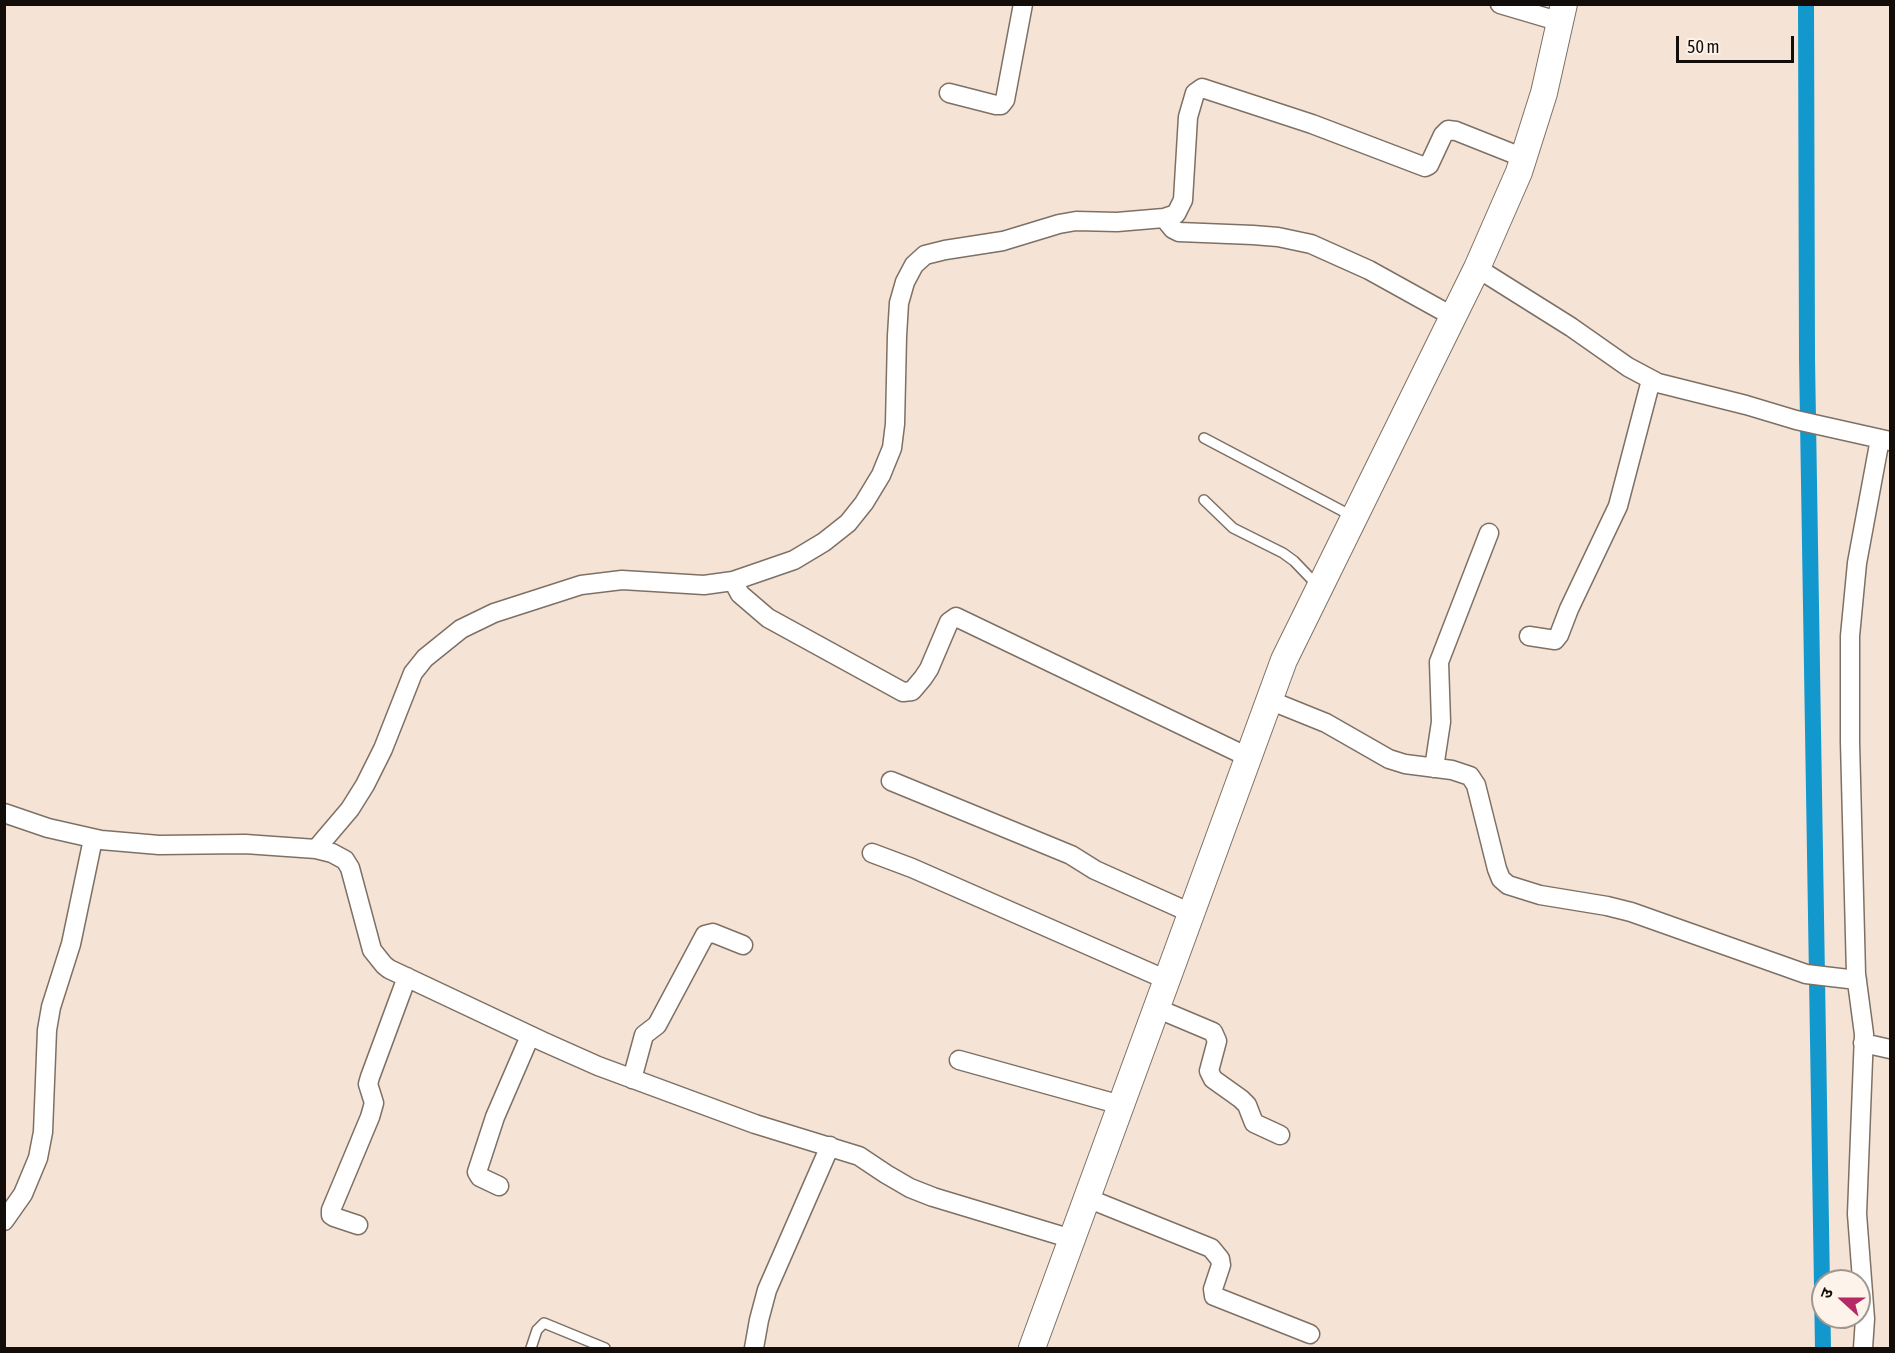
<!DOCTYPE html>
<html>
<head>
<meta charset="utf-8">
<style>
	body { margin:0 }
	#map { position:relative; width:1895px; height:1353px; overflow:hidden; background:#f5e4d6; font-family:"Asap Condensed","Noto Sans Devanagari",sans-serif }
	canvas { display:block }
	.frame { position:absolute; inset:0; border:6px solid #120d08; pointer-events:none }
	.north { position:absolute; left:1811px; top:1269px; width:60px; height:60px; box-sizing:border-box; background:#fdf3ea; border:2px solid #9f9790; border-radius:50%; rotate:291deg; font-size:16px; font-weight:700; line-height:24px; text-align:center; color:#120d08 }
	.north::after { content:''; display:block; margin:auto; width:21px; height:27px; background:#b52a66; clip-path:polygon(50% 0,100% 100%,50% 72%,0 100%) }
	.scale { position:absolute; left:1676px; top:36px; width:118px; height:27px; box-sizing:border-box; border:3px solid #120d08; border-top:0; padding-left:8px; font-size:18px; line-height:21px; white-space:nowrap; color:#120d08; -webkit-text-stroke:4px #fdf3ea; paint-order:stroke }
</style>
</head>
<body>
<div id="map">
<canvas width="1895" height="1353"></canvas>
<div class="frame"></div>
<div class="north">उ</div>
<div class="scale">50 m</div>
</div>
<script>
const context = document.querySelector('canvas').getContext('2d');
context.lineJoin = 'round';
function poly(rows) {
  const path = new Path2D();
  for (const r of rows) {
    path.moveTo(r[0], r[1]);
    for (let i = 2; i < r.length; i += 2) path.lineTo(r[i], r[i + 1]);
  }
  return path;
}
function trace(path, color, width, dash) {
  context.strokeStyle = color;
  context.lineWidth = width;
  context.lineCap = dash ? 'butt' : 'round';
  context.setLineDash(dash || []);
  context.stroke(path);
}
const canal = poly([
	[1806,4,1807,359,1823,1348]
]);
const lane = poly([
	[1204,438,1352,516],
	[1204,500,1233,528,1283,553,1294,561,1318,586],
	[531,1348,537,1330,544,1323,605,1348]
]);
const street = poly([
	[1500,4,1561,22],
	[949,93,996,105,1001,105,1005,100,1023,4],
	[1164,218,1176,214,1183,200,1188,117,1195,93,1202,88,1312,124,1425,167,1429,165,1443,135,1448,130,1456,131,1524,158],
	[1477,268,1571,327,1628,367,1658,383,1746,405,1796,420,1890,441],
	[733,581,740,594,768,618,903,692,912,691,923,678,929,669,949,622,956,617,1248,757],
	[1529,636,1555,640,1559,635,1569,609,1618,506,1651,380],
	[1269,700,1326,723,1389,759,1405,764,1452,770,1470,776,1476,785,1497,869,1501,879,1508,885,1540,895,1607,906,1631,912,1806,974,1857,980],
	[1434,768,1441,722,1439,662,1489,533],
	[891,781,1071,855,1095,870,1191,913],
	[4,813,48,828,101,840,159,845,245,844,316,849,332,853,345,860,350,868,372,950,384,965,389,969,544,1042,598,1066,755,1124,859,1156,886,1174,910,1188,933,1197,1072,1239],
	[316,849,350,809,365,785,383,749,413,673,425,658,461,629,494,613,581,585,622,580,704,585,733,581,794,560,824,542,848,523,864,503,881,475,892,448,895,424,897,336,899,303,905,282,914,265,925,255,945,250,1003,241,1059,224,1076,221,1117,222,1164,218,1173,229,1179,232,1253,235,1278,237,1311,244,1369,270,1452,316],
	[872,853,912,868,1167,980],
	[1156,1008,1213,1032,1217,1041,1209,1071,1213,1079,1241,1099,1247,1105,1254,1123,1280,1135],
	[1863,1043,1890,1049],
	[959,1060,1121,1105],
	[632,1079,644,1035,657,1025,705,935,713,933,743,945],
	[499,1186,480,1177,477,1172,495,1117,530,1036],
	[1087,1198,1211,1248,1220,1259,1221,1265,1213,1289,1214,1296,1310,1334],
	[4,1221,23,1194,38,1158,43,1132,47,1030,51,1007,71,944,93,839],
	[358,1225,334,1217,331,1215,331,1210,370,1117,374,1103,368,1084,370,1077,407,977],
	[754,1348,759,1320,767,1290,830,1146],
	[1863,1348,1865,1319,1857,1214,1864,1034,1856,974,1850,742,1850,636,1857,563,1880,439]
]);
const secondary = poly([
	[1032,1348,1284,660,1477,268,1519,172,1544,93,1564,4]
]);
trace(canal, '#1298cc', 16);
trace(lane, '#7e7064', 12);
trace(street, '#7e7064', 21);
trace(secondary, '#7e7064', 28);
trace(lane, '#fff', 9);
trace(street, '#fff', 18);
trace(secondary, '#fff', 26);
</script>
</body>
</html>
